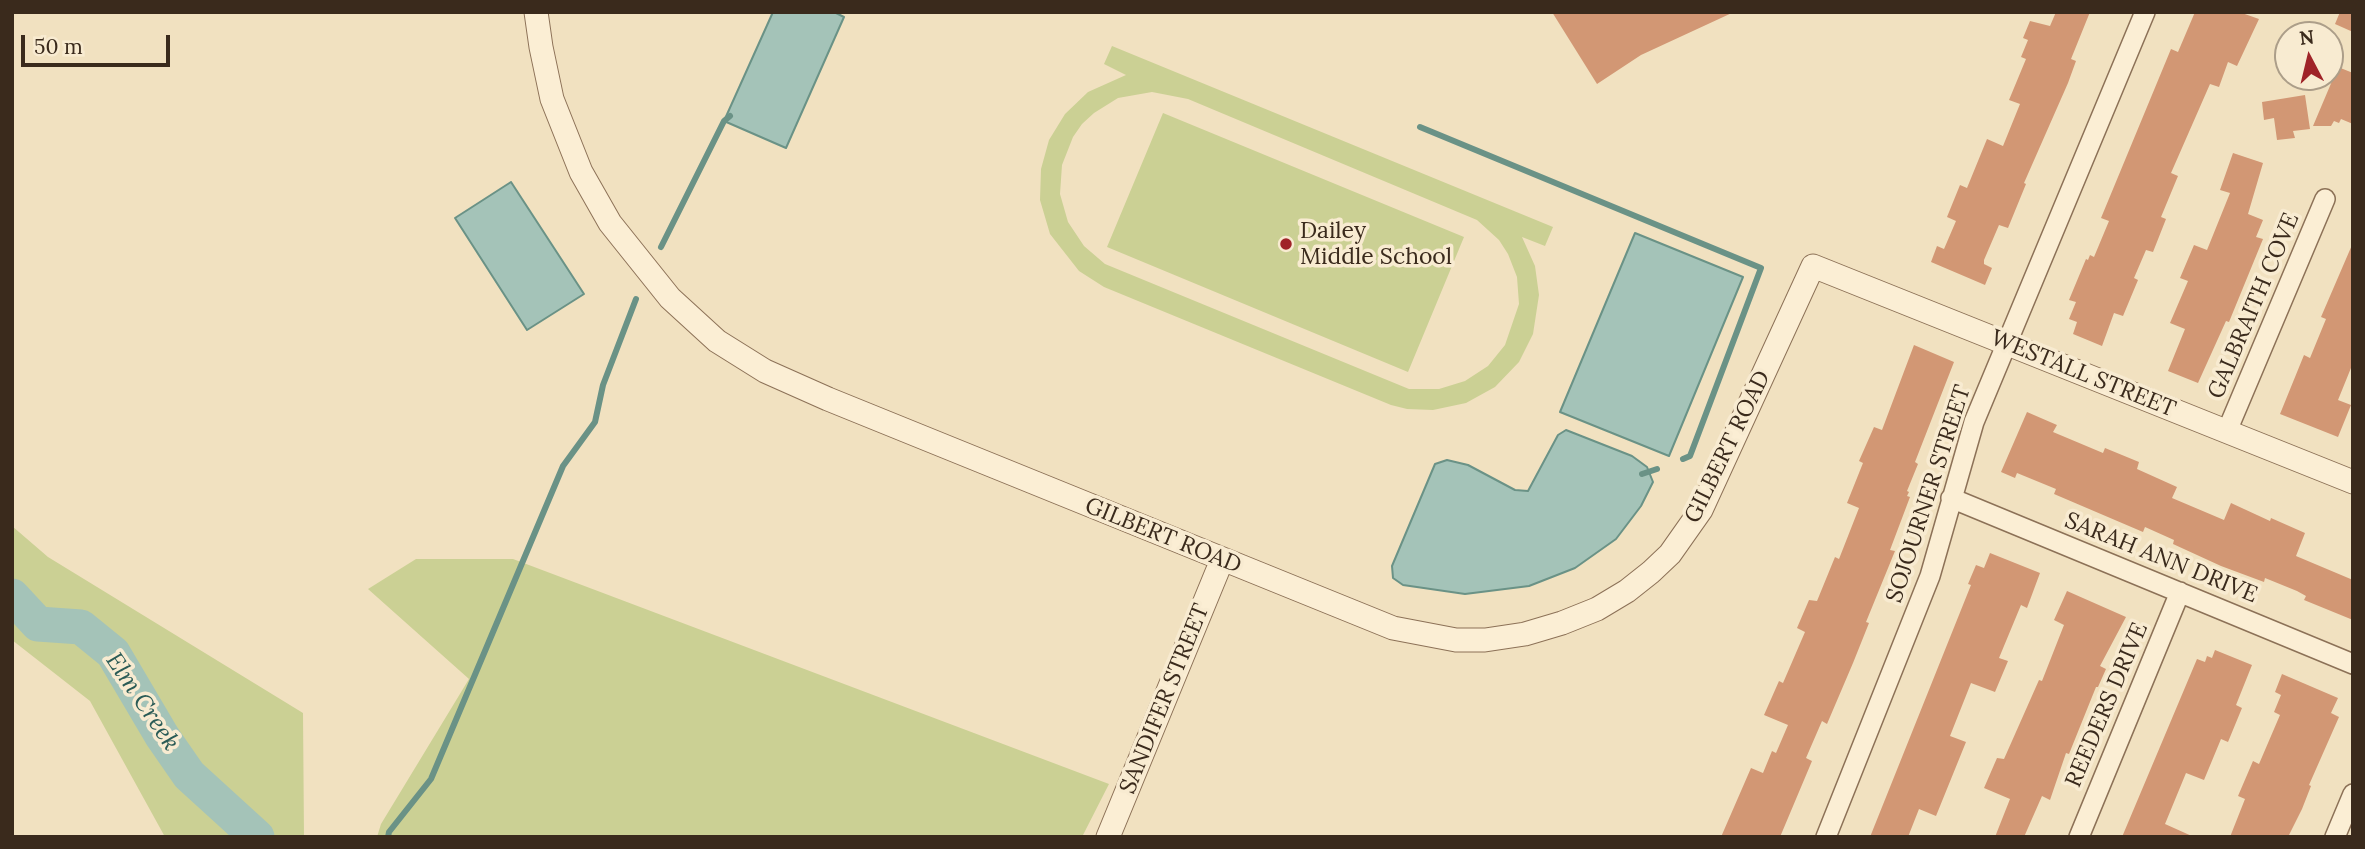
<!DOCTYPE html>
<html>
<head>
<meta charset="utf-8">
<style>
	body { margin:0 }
	#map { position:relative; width:2365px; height:849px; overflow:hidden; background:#f1e1c0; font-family:Lora,serif }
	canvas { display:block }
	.frame { position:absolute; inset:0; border:14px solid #3a2a1c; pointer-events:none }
	.north { position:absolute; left:2274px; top:21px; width:70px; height:70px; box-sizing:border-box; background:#f8ebd1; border:2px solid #ac9e89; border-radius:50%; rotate:353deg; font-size:19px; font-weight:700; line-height:28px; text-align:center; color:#3a2a1c }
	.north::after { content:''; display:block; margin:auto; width:24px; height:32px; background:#9f2328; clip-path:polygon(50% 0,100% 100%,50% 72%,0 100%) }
	.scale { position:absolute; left:21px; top:35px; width:149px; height:32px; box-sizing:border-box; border:4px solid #3a2a1c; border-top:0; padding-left:9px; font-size:21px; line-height:24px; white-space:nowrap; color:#3a2a1c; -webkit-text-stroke:5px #f8ebd1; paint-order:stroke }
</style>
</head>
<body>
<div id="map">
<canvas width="2365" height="849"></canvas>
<div class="frame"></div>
<div class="north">N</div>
<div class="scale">50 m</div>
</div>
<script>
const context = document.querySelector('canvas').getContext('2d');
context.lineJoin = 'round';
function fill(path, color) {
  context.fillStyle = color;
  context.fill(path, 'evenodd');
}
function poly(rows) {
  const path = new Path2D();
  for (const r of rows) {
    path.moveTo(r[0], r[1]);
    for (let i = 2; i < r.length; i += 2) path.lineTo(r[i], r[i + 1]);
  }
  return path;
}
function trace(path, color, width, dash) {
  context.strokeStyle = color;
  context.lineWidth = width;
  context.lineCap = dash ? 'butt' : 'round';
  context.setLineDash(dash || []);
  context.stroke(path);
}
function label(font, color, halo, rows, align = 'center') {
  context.font = font + ' Lora,serif';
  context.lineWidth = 7;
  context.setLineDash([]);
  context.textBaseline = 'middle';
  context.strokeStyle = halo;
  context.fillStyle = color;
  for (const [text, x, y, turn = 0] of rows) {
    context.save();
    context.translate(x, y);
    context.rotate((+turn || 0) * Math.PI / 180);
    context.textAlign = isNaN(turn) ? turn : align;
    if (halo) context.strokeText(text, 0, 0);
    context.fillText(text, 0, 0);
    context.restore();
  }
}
const green = poly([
	[1112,46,1553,227,1545,246,1522,237,1535,266,1539,295,1533,334,1519,362,1495,387,1466,403,1433,410,1407,409,1391,405,1104,287,1079,271,1050,234,1040,200,1041,169,1049,140,1065,114,1088,92,1126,75,1104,64],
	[1152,92,1188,99,1477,220,1499,240,1508,254,1517,277,1519,304,1505,345,1488,366,1465,381,1439,389,1409,389,1105,264,1084,246,1068,222,1060,194,1062,165,1073,137,1082,124,1094,113,1118,98],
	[1163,113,1464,237,1408,372,1107,247],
	[12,526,48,557,303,713,304,837,165,837,90,701,12,640],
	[416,559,513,559,1109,784,1082,837,377,837,381,824,469,679,368,589]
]);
const water = poly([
	[773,12,834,12,844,17,786,148,724,121,773,12],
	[511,182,584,294,527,330,455,218,511,182],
	[1635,233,1743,277,1669,456,1560,412,1635,233],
	[1566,430,1632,456,1647,467,1653,482,1641,506,1616,539,1575,568,1529,586,1465,594,1403,585,1393,578,1392,566,1435,464,1447,460,1468,465,1515,490,1528,491,1558,435,1566,430]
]);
const stream = poly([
	[1420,127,1761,268,1690,456,1683,459],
	[661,247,724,121,730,116],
	[1642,474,1657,469],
	[388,837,389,832,431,779,563,466,595,422,603,385,636,299]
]);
const river = poly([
	[12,596,38,624,81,627,113,653,162,736,189,775,257,837]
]);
const building = poly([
	[1552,12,1734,12,1641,55,1597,84],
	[2056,12,2090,12,2071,59,2076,61,2068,83,2024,183,2026,184,2008,228,1999,225,1984,260,1984,264,1992,268,1985,285,1931,262,1937,246,1944,249,1956,221,1947,217,1960,185,1967,188,1987,139,2003,146,2020,104,2009,100,2026,59,2021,57,2028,40,2023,38,2030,21,2050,26],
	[2195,12,2239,12,2259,19,2237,66,2228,62,2219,87,2210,84,2171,173,2178,176,2161,217,2166,219,2153,252,2146,250,2134,278,2138,280,2123,316,2114,313,2102,346,2073,334,2077,322,2069,319,2076,302,2069,300,2086,259,2088,260,2090,255,2094,257,2109,221,2101,218,2171,49,2178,52],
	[2340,12,2353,12,2353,32,2335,24],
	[2338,67,2353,73,2353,124,2341,119,2339,123,2334,121,2331,126,2313,126],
	[2305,95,2310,129,2293,131,2295,138,2277,140,2274,118,2264,120,2262,102],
	[2233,153,2263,163,2248,214,2263,220,2256,237,2263,239,2229,322,2226,321,2198,383,2168,371,2185,329,2170,323,2188,281,2180,278,2194,245,2207,250,2230,193,2220,190],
	[2352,245,2353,363,2338,400,2351,405,2338,437,2280,414,2304,355,2310,358,2326,319,2321,317],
	[1914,345,1954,362,1915,462,1918,464,1907,491,1909,492,1907,496,1910,497,1890,550,1895,551,1866,622,1869,623,1853,663,1827,724,1822,721,1806,758,1812,761,1780,837,1721,837,1751,768,1763,773,1772,751,1776,753,1788,725,1764,715,1779,681,1783,683,1805,632,1797,628,1809,600,1817,601,1835,557,1839,559,1859,508,1847,503,1863,463,1859,461,1874,427,1882,430],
	[2027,412,2057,425,2053,432,2103,453,2105,448,2139,462,2137,469,2177,487,2172,498,2224,520,2231,503,2270,521,2271,518,2305,533,2296,556,2353,580,2353,620,2304,600,2306,596,2297,591,2265,578,2264,582,2221,566,2173,544,2174,540,2145,527,2143,532,2054,494,2056,489,2017,473,2015,478,2001,472],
	[1990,553,2040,573,2027,608,2021,605,1999,658,2008,661,1995,692,1971,683,1950,736,1966,742,1936,816,1919,809,1908,837,1870,837,1971,585,1968,584,1976,565,1984,568],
	[2067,591,2126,617,2100,666,2106,669,2098,687,2096,687,2069,754,2066,753,2050,800,2042,796,2024,837,1995,837,2010,799,1984,788,1997,758,2004,759,2039,680,2042,681,2064,625,2054,620],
	[2215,650,2252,665,2236,705,2242,708,2228,742,2221,739,2204,780,2186,773,2165,824,2194,837,2122,837,2197,659,2205,662,2207,656,2212,658],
	[2282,674,2338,698,2331,713,2339,717,2309,785,2311,786,2302,809,2288,837,2230,837,2245,799,2238,796,2253,761,2259,764,2280,715,2274,712,2281,695,2275,692]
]);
const minor = poly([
	[2227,431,2325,199],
	[1951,498,2353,664],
	[1826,837,1930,576,1974,422,2145,12],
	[2079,837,2180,592],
	[2335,837,2353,794]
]);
const tertiary = poly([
	[536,12,541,47,552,99,581,172,610,223,670,298,717,341,765,371,828,399,1393,628,1456,640,1485,640,1525,634,1562,623,1597,609,1627,591,1651,572,1670,554,1701,510,1813,266,2353,482],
	[1108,837,1222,560]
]);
const markers = [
	[1286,244,7,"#9f2328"]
];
const poiNames = [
	["Dailey",1300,231],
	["Middle School",1300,257]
];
const streetNames = [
	["GALBRAITH COVE",2254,306,-67],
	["WESTALL STREET",2083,374,22],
	["GILBERT ROAD",1728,447,-64],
	["SOJOURNER STREET",1929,494,-72],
	["GILBERT ROAD",1163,536,22],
	["SARAH ANN DRIVE",2161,558,22],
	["SANDIFER STREET",1165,699,-68],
	["REEDERS DRIVE",2107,705,-67]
];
const waterNames = [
	["Elm Creek",142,702,56]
];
fill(green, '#cbd094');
fill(water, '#a4c3b8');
trace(water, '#6a9286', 2);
trace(stream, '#6a9286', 6);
trace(river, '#a4c3b8', 35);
fill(building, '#d29774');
trace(minor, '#8c7157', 22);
trace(tertiary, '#8c7157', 25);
trace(minor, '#fbeed4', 19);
trace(tertiary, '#fbeed4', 23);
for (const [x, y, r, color] of markers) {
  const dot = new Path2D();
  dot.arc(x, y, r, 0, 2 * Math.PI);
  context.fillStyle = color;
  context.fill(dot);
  trace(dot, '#f8ebd1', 2.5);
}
label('23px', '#3a2a1c', '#f8ebd1', poiNames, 'left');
label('23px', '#3a2a1c', '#f8ebd1', streetNames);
label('italic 24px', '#2a5b56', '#f8ebd1', waterNames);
</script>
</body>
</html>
